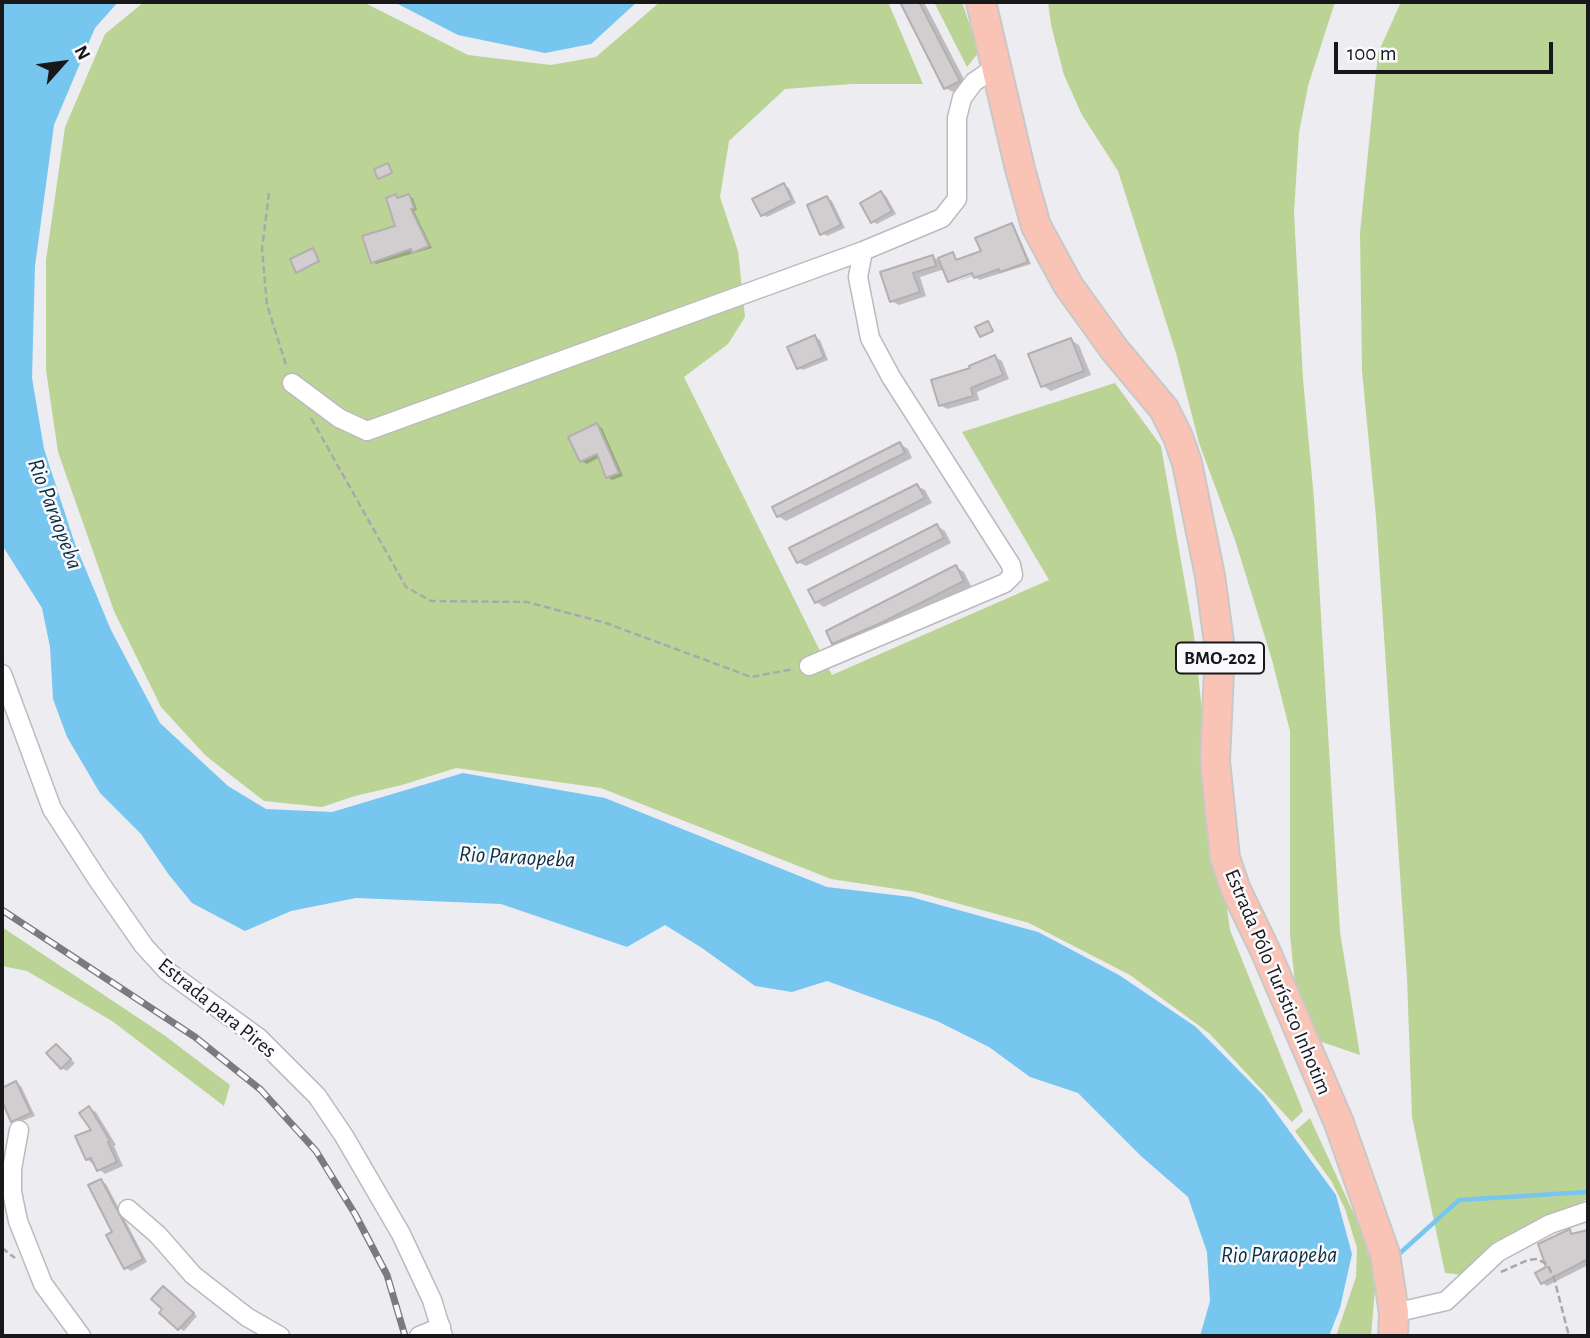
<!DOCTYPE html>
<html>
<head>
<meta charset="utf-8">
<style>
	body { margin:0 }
	#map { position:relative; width:1590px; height:1338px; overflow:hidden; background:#edecf1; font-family:"Alegreya Sans",sans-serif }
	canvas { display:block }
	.frame { position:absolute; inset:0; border:4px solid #18181a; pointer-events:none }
	.north { position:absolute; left:28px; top:28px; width:70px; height:70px; -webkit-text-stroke:5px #fafafe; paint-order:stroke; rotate:62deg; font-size:19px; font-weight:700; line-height:28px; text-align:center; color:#18181a }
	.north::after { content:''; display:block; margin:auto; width:24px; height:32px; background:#18181a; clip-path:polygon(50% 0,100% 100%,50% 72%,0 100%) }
	.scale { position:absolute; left:1334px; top:42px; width:219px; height:32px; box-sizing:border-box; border:4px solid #18181a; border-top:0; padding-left:9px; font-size:21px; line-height:24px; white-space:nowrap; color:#18181a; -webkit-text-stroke:5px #fafafe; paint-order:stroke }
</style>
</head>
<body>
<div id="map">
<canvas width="1590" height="1338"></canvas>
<div class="frame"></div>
<div class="north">N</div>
<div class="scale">100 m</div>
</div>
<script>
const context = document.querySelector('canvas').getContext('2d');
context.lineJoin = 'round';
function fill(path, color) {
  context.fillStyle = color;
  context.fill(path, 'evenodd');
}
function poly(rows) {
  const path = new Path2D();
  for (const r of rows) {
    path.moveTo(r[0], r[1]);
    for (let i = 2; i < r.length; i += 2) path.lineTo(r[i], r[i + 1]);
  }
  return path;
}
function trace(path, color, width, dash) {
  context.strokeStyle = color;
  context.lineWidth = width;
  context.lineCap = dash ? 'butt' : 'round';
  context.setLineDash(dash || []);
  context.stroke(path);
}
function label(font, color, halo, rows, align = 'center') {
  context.font = font + ' "Alegreya Sans",sans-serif';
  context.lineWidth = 5;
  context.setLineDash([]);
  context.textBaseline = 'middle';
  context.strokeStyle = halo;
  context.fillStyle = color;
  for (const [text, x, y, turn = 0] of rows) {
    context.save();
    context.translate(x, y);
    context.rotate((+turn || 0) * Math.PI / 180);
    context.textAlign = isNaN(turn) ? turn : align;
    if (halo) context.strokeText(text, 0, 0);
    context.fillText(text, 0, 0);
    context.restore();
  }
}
const green = poly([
	[144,2,363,2,468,55,551,65,596,57,660,2,888,2,923,84,851,84,785,89,729,141,720,197,738,251,745,317,728,344,684,377,832,675,1049,580,962,432,1115,383,1161,446,1194,635,1208,768,1230,930,1303,1111,1292,1122,1209,1033,1130,975,1029,923,916,892,831,879,601,788,456,768,402,785,355,796,322,807,264,801,206,756,161,707,114,611,58,452,46,370,46,260,65,127,105,34],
	[934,2,962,2,979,52,967,67],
	[1048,2,1335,2,1308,86,1299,133,1294,213,1303,379,1314,499,1340,932,1360,1055,1319,1041,1295,984,1290,934,1290,731,1272,660,1235,540,1199,443,1176,353,1118,171,1082,115,1064,75,1051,25],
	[1401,2,1588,2,1588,1199,1494,1242,1463,1275,1445,1273,1412,1117,1407,978,1376,517,1362,371,1360,233,1378,53],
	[2,927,164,1035,230,1085,224,1106,112,1021,27,971,2,966],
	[1310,1118,1358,1223,1376,1277,1371,1336,1336,1336,1356,1277,1357,1248,1345,1209,1332,1182,1295,1131]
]);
const water = poly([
	[2,2,118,2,95,28,54,125,35,266,32,378,44,449,75,544,111,630,160,723,228,786,266,809,332,812,463,773,605,798,827,887,911,897,1038,932,1119,975,1196,1027,1264,1096,1336,1195,1352,1254,1340,1308,1329,1336,1200,1336,1210,1301,1207,1252,1188,1197,1141,1156,1078,1093,1030,1077,989,1047,937,1021,827,981,792,992,755,986,702,948,665,925,627,947,501,904,356,898,291,911,245,931,192,903,169,875,141,834,100,793,67,737,53,699,50,647,42,608,2,545],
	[394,2,637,2,591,44,545,53,458,35]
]);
const shadow = poly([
	[902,2,924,2,967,85,953,92,945,88],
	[783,185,789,188,796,203,767,217,762,214],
	[881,193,886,196,896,214,877,224,872,221],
	[396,196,400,199,409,196,413,198,417,210,414,211,432,248,376,264,372,261,397,227],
	[827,198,832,201,845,228,827,236,822,233],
	[1011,225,1015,228,1031,264,979,280,975,275,953,283,981,271,979,268,945,269,920,277,926,296,899,305,891,301,882,274,933,257,942,262,953,254,959,261,984,252],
	[313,250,320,262,297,271],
	[815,337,820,340,828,360,803,370,798,367],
	[1071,340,1079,345,1091,375,1051,391,1043,386],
	[995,357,1002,361,1009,379,977,392,979,400,947,409,940,405,972,369],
	[597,425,602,428,623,476,612,480,607,477,600,457,587,464,581,461],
	[900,444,908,449,912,458,786,521,778,516],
	[917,486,925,490,932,503,806,566,798,562],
	[937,526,945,531,951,543,824,607,816,602],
	[956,567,964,572,971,586,890,627,842,647,834,642],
	[56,1046,75,1063,67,1071,62,1068],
	[16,1083,21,1086,35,1116,17,1123,12,1120,2,1096,2,1090],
	[89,1108,96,1112,116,1145,114,1146,123,1166,105,1174,87,1159,93,1130],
	[101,1181,106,1184,147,1262,131,1271,126,1268],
	[1570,1231,1575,1235,1588,1232,1588,1265,1547,1286,1543,1283,1548,1267],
	[168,1291,197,1316,184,1331,179,1328]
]);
const stream = poly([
	[1399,1254,1459,1200,1587,1192,1588,1190]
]);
const building = poly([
	[900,2,919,2,960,81,944,89,900,2],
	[388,163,392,173,378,179,374,169,388,163],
	[784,183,792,200,761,216,752,199,784,183],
	[881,191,892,211,871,223,860,203,881,191],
	[396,194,397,198,409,194,414,208,411,209,429,246,412,253,411,249,371,263,362,236,395,226,386,198,396,194],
	[827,196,841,225,820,235,807,205,827,196],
	[1012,223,1028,262,1000,272,999,269,974,278,972,273,948,282,938,258,953,252,956,260,981,251,975,238,1012,223],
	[313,248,319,261,296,273,290,259,313,248],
	[933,255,936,266,913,273,920,292,890,302,880,272,933,255],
	[988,321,993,331,980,337,975,327,988,321],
	[815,335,824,357,797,369,787,347,815,335],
	[1071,338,1084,371,1041,387,1028,354,1071,338],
	[995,355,1003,375,971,388,973,396,939,406,931,380,970,368,969,366,995,355],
	[597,423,619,473,606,478,597,454,580,462,568,437,597,423],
	[900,442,905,453,777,517,772,507,900,442],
	[917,484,925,498,797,563,789,548,917,484],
	[937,524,944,538,815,603,808,590,937,524],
	[956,565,964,581,881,623,832,644,826,631,956,565],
	[56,1044,71,1059,61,1069,46,1053,56,1044],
	[16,1081,31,1113,11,1122,2,1101,2,1088,16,1081],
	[89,1106,110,1141,108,1142,117,1162,97,1171,91,1158,86,1160,75,1136,91,1130,79,1113,89,1106],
	[101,1179,143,1259,124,1269,106,1235,112,1232,88,1185,101,1179],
	[1570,1229,1571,1234,1588,1230,1588,1259,1541,1284,1535,1273,1546,1267,1538,1244,1570,1229],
	[163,1286,194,1313,178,1330,159,1313,162,1309,151,1299,163,1286]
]);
const path = poly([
	[269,193,262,249,267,305,287,368],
	[311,418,406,587,431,601,527,602,606,623,751,677,794,669],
	[2,1248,15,1258],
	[1501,1272,1528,1260,1537,1259,1547,1264,1554,1278,1569,1336]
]);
const street = poly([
	[292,383,339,418,367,431,863,251,942,218,957,199,957,118,962,98,974,82,996,67],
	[809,666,1005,583,1013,575,1011,565,891,377,870,338,858,277,863,251],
	[2,674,52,809,98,880,144,946,167,971,259,1038,317,1096,344,1136,401,1234,432,1300,443,1336],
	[19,1130,12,1169,12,1192,18,1221,43,1284,81,1336],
	[128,1209,158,1235,193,1275,247,1317,280,1336],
	[1394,1313,1446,1301,1498,1252,1550,1224,1588,1211],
	[419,1336,441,1327]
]);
const primary = poly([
	[981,2,1020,169,1036,226,1068,285,1114,349,1164,409,1178,437,1187,463,1210,576,1220,650,1215,761,1225,858,1236,890,1265,950,1339,1123,1385,1254,1394,1313,1393,1336]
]);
const rail = poly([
	[2,910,195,1037,261,1090,316,1151,355,1214,387,1275,405,1336]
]);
const shields = [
	[1220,658,88]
];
const shieldNames = [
	["BMO-202",1220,658]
];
const streetNames = [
	["Estrada Pólo Turístico Inhotim",1278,982,67],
	["Estrada para Pires",217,1008,39]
];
const waterNames = [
	["Rio Paraopeba",55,514,69],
	["Rio Paraopeba",517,857,3],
	["Rio Paraopeba",1279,1255]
];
fill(green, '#bbd495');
fill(water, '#77c6ef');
fill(shadow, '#0003');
trace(stream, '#77c6ef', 4.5);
fill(building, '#d2cdce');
trace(building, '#b4afb0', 2);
trace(street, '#bbbabf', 21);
trace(primary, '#c8c8c8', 32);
trace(path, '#a9a9ad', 2.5, [7, 3.5]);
trace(street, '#fff', 18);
trace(primary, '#f9c4b5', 28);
trace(rail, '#7b7b7e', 7);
trace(rail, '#fafafe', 4.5, [13]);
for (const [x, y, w] of shields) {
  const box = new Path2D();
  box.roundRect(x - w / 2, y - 15.5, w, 31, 5);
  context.fillStyle = '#fafafe';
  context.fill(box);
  trace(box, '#18181a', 2);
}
label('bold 19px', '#18181a', null, shieldNames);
label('21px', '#18181a', '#fafafe', streetNames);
label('italic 23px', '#0b3041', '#fafafe', waterNames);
</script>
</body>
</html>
